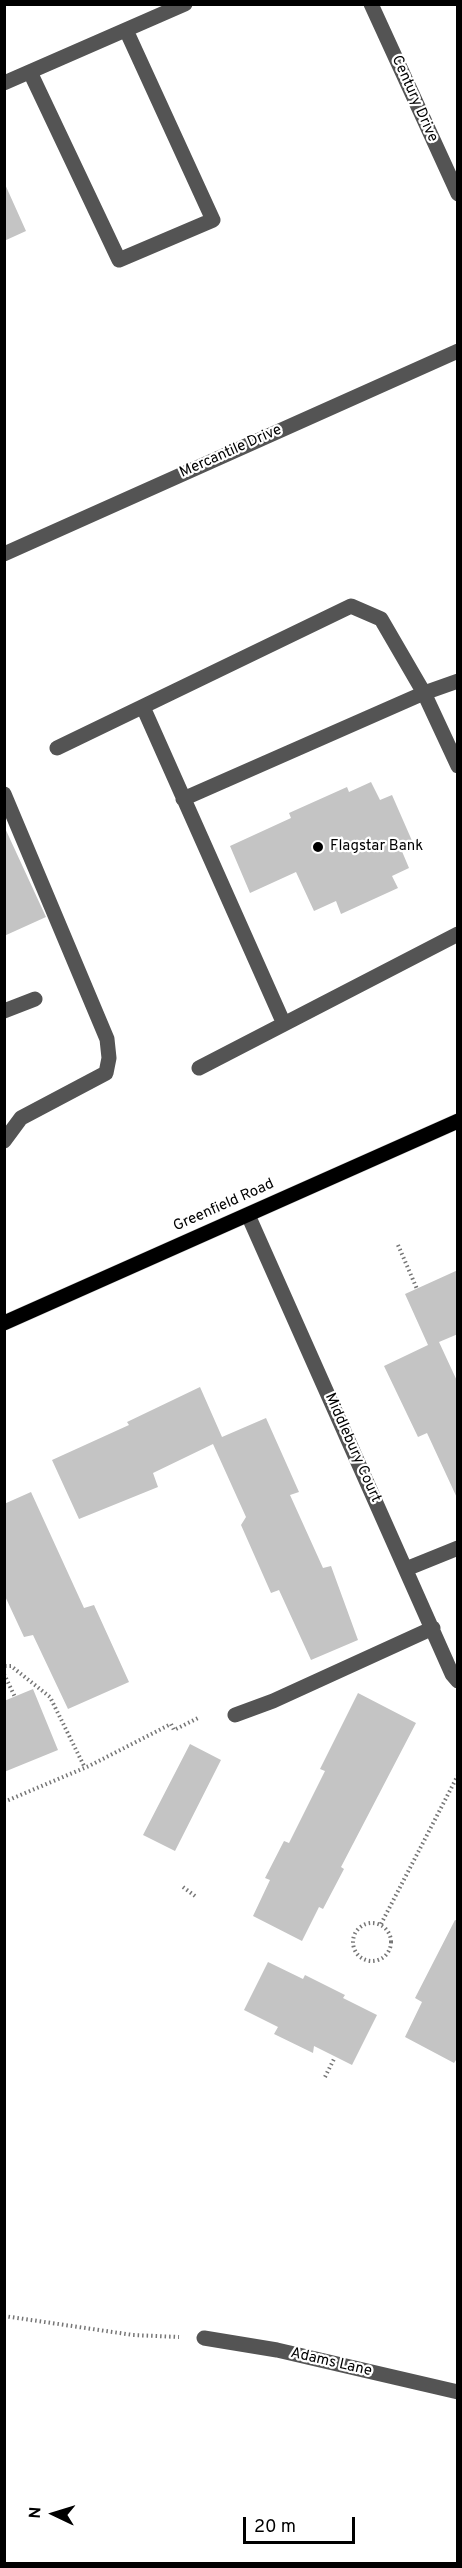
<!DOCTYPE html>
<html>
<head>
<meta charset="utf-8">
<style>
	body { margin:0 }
	#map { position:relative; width:462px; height:2568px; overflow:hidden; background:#fff; font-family:Overpass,sans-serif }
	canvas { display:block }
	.frame { position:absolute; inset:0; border:6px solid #000; pointer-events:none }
	.north { position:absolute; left:24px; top:2484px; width:60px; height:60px; -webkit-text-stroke:4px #fff; paint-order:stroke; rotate:274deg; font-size:16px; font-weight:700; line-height:24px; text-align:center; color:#000 }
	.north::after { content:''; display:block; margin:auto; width:21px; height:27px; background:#000; clip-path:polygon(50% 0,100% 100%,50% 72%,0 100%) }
	.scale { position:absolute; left:243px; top:2517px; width:112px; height:27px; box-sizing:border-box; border:3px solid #000; border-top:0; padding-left:8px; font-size:18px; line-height:21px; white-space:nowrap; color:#000; -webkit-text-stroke:4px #fff; paint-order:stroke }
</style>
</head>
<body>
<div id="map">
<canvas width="462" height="2568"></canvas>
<div class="frame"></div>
<div class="north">N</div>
<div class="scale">20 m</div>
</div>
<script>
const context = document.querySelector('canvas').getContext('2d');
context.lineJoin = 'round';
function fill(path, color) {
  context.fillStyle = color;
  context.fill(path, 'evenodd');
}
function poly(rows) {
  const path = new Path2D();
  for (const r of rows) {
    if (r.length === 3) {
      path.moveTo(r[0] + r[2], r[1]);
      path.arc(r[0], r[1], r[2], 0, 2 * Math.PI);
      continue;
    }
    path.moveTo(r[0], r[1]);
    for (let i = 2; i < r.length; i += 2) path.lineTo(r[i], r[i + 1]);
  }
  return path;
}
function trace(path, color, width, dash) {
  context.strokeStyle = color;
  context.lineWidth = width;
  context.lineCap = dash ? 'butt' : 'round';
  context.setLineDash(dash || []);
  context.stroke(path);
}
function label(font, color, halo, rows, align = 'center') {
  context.font = font + ' Overpass,sans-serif';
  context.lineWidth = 4.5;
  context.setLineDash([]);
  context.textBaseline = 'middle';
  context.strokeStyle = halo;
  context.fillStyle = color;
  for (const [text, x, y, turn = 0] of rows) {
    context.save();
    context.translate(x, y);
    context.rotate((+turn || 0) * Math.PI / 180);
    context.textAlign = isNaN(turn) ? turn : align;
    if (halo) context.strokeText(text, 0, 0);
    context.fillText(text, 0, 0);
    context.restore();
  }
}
const building = poly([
	[4,182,26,231,4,241],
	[371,782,380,800,392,795,413,843,401,849,409,868,392,876,398,888,341,914,336,901,314,911,296,872,250,893,230,846,291,818,289,813,347,787,349,792],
	[4,826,46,917,4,936],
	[458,1270,458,1334,439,1342,458,1383,458,1500,427,1433,418,1437,384,1366,428,1345,405,1294],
	[200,1387,222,1437,266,1418,299,1492,290,1495,323,1568,331,1566,358,1640,311,1660,279,1590,271,1593,241,1525,246,1517,213,1444,153,1473,158,1487,79,1519,52,1460,129,1425,127,1422],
	[31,1492,84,1608,94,1605,129,1682,68,1709,33,1635,24,1637,4,1594,4,1504],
	[33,1689,58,1750,4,1772,4,1701],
	[358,1693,416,1723,341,1867,344,1869,323,1909,319,1907,302,1941,253,1916,270,1880,265,1878,284,1841,289,1843,325,1771,320,1769],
	[190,1744,221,1760,175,1851,143,1835],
	[455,1920,458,1921,458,2057,454,2063,405,2037,422,2002,415,1998],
	[268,1962,303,1979,305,1975,345,1995,343,1998,377,2015,352,2065,314,2046,313,2053,274,2034,278,2027,244,2010]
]);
const path = poly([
	[398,1245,417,1289],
	[5,1666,11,1666,50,1697,85,1768],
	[4,1674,15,1697],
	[4,1802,89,1766,171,1724,174,1730,200,1717],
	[183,1887,195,1896],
	[372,1942,19],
	[381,1924,458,1775],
	[325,2077,335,2057],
	[4,2316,133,2335,179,2337]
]);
const minor = poly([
	[371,4,458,194],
	[30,72,119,260,213,220,126,30],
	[4,83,185,4],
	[4,554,458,351],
	[143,707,284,1024],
	[57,748,351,606,381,619,424,693,458,766],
	[4,794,107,1039,109,1058,106,1073,21,1118,4,1141],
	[183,799,424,693,458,681],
	[4,1011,35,999],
	[199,1068,458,934],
	[248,1215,452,1674,458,1681],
	[406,1569,458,1548],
	[235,1715,273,1701,433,1628],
	[204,2338,277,2350,458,2392]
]);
const major = poly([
	[4,1323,458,1121]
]);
const markers = [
	[318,847,6,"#000"]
];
const streetNames = [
	["Century Drive",414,99,66],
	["Mercantile Drive",231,452,-24],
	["Greenfield Road",224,1206,-24],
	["Middlebury Court",352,1448,66],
	["Adams Lane",331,2363,13]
];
const poiNames = [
	["Flagstar Bank",330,847]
];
fill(building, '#c4c4c4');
trace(major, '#dbdbdb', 16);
trace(path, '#767676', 4, [1.5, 3]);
trace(minor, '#545454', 15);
trace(major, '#000', 15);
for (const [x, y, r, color] of markers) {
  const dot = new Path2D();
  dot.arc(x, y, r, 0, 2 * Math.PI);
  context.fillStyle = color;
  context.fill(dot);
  trace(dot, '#fff', 2);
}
label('15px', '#000', '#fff', streetNames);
label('15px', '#000', '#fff', poiNames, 'left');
</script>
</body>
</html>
